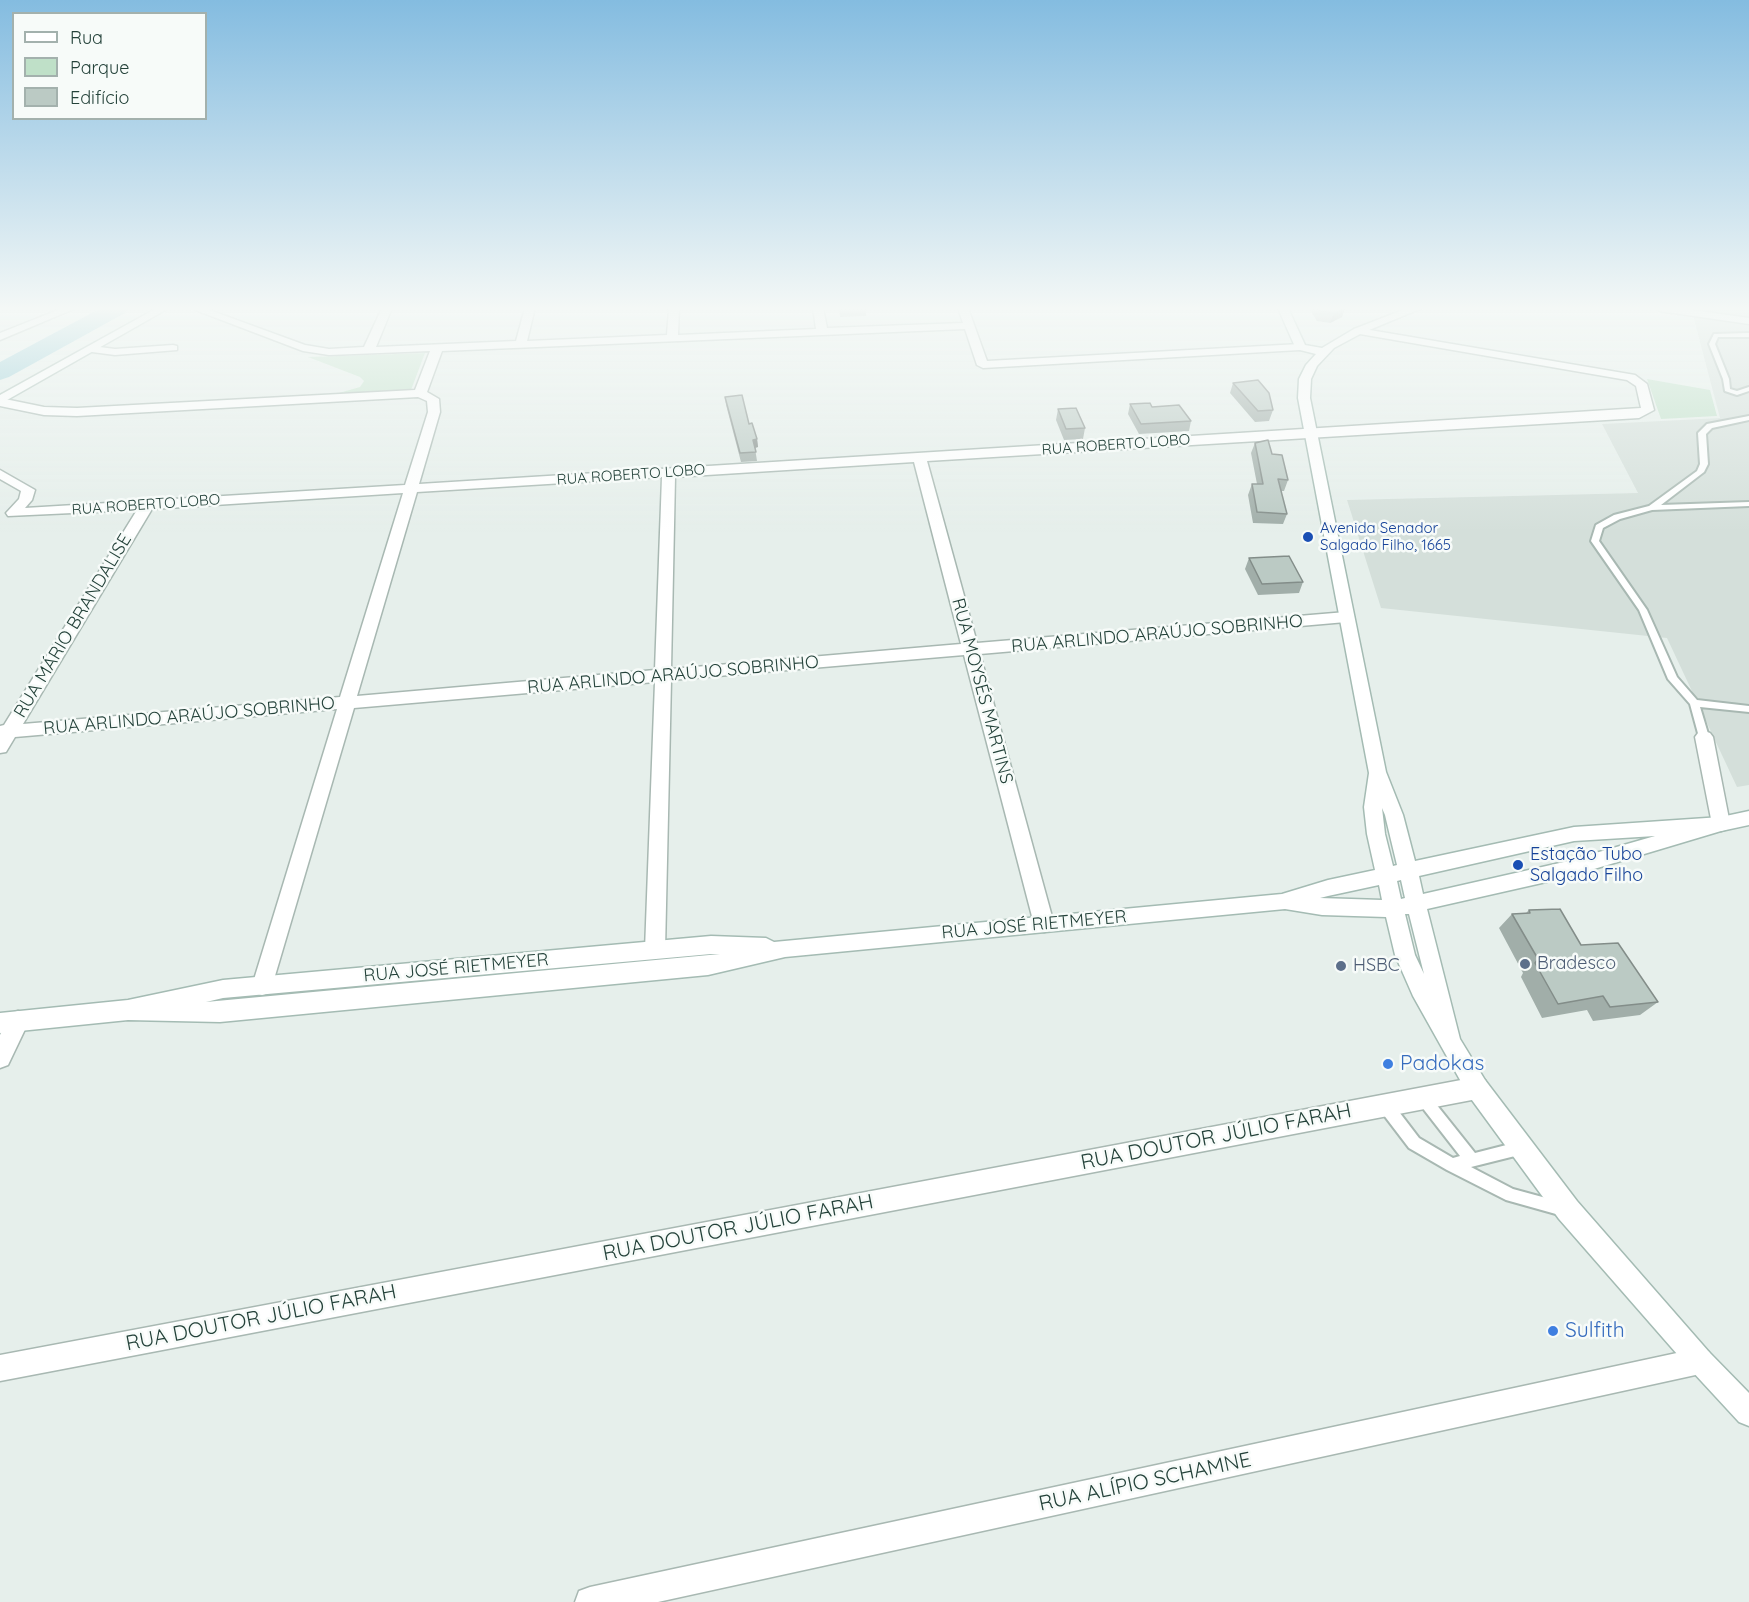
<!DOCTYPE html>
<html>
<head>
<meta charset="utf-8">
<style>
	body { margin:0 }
	#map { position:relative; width:1749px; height:1602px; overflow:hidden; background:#e6efeb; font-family:Quicksand,sans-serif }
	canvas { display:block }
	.legend { position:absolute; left:12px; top:12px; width:195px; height:108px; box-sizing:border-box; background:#f7fbf9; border:2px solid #a3b1ad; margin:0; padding:8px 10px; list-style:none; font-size:18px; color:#24423a }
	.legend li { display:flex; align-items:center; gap:12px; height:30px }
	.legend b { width:30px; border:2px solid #a3b1ad }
</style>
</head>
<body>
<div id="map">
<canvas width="1749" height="1602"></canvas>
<ul class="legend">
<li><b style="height:8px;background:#fff"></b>Rua</li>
<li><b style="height:16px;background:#bfe0c8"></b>Parque</li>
<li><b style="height:16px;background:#bbcac4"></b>Edifício</li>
</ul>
</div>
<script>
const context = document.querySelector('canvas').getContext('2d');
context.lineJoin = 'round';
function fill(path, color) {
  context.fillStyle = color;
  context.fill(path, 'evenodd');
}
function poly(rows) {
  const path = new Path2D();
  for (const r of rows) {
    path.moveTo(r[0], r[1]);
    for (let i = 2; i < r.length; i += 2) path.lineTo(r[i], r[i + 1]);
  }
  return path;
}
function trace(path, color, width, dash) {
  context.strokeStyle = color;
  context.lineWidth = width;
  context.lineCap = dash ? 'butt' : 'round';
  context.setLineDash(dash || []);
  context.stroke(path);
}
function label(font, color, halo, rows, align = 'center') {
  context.font = font + ' Quicksand,sans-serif';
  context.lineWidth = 5;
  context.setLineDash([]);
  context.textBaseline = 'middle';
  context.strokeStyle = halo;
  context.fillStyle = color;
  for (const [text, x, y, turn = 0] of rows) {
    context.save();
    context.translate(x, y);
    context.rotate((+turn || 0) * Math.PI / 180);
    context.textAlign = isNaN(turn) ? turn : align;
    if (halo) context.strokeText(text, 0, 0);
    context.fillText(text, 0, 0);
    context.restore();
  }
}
const built = poly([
	[1691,308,1749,308,1749,785,1737,787,1667,638,1381,608,1347,500,1638,493,1602,424,1720,418]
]);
const green = poly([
	[425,353,411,390,339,393,360,387,364,381,360,377,308,357],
	[1647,379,1710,390,1717,416,1661,419]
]);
const river = poly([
	[101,308,129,308,125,313,9,377,0,380,0,362,101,308]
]);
const lane = poly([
	[1749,333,1749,337,1718,337,1715,344,1729,379,1730,389,1737,391,1749,387,1749,391,1737,395,1725,391,1723,379,1709,344,1714,334,1749,333],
	[1749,416,1749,420,1712,428,1706,434,1708,464,1704,472,1661,505,1749,502,1749,506,1652,510,1620,519,1603,528,1599,541,1647,610,1677,677,1697,700,1749,706,1749,712,1700,707,1709,737,1704,741,1699,737,1690,704,1668,679,1639,610,1591,541,1596,525,1614,515,1649,506,1697,471,1700,464,1698,433,1707,424,1749,416],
	[1423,1092,1428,1094,1475,1153,1522,1141,1527,1143,1529,1148,1527,1153,1471,1167,1513,1189,1568,1204,1570,1209,1568,1214,1563,1216,1506,1200,1447,1170,1409,1148,1380,1110,1378,1105,1380,1100,1385,1099,1390,1100,1419,1138,1453,1158,1460,1156,1418,1102,1416,1098,1418,1094,1423,1092]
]);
const street = poly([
	[63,308,76,308,0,340,0,333,63,308],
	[190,308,204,308,305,345,329,349,364,347,382,308,392,308,376,347,516,341,525,308,535,308,527,341,667,335,669,308,679,308,678,335,816,329,813,308,823,308,827,328,963,323,958,308,968,308,987,361,1300,344,1306,347,1300,350,983,368,977,365,965,329,442,351,427,392,439,399,440,412,419,484,1641,408,1636,386,1627,380,1354,333,1354,329,1358,328,1635,375,1647,384,1654,410,1639,418,927,461,977,643,1346,612,1354,617,1346,622,980,654,1054,924,1051,930,1044,932,1037,930,1034,924,964,655,671,680,665,950,662,956,655,959,648,956,645,950,655,682,354,708,272,986,269,993,262,995,255,993,252,986,337,709,15,737,6,752,0,753,0,726,4,725,137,510,8,516,6,513,19,499,21,491,0,479,0,470,35,490,32,500,25,508,405,485,428,412,427,401,418,397,77,416,44,415,0,406,0,398,44,407,77,408,415,390,430,351,329,355,303,351,190,308],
	[914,462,961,644,671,669,675,477,914,462],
	[662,477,655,670,357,696,417,492,662,477],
	[403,493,340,697,23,724,152,509,403,493],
	[1654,308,1678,308,1749,318,1749,324,1659,311,1654,308],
	[173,345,177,346,177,350,115,355,92,352,86,349,92,346,115,349,173,345],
	[1704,731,1710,733,1713,737,1730,824,1727,829,1721,831,1715,829,1712,824,1695,737,1698,733,1704,731],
	[18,1011,26,1014,29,1021,8,1065,0,1068,0,1035,10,1014,18,1011],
	[1477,1077,1485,1080,1488,1088,1485,1096,1477,1099,0,1381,0,1355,1477,1077],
	[1700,1348,1709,1352,1713,1361,1709,1370,1700,1374,658,1602,575,1602,579,1591,590,1587,1700,1348]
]);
const secondary = poly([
	[157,308,169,308,0,404,0,395,157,308],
	[1278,308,1288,308,1305,345,1322,348,1354,329,1408,308,1422,308,1362,333,1334,348,1317,366,1311,379,1310,398,1386,772,1403,815,1415,861,1574,827,1721,817,1749,811,1749,825,1721,831,1564,878,1427,909,1460,1039,1485,1080,1577,1201,1709,1352,1749,1393,1749,1426,1739,1422,1691,1370,1559,1219,1469,1096,1413,996,1395,955,1386,917,1322,915,1285,909,785,957,708,975,220,1022,128,1020,0,1033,0,1013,128,1000,223,980,711,936,766,938,774,942,1282,894,1328,880,1375,870,1367,834,1364,807,1369,773,1298,398,1299,379,1306,365,1316,354,1296,349,1278,308],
	[1382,808,1385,815,1397,865,1393,866,1385,834,1382,808],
	[1655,836,1564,862,1423,894,1419,876,1574,841,1655,836],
	[1401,880,1405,898,1401,899,1397,881,1401,880],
	[1379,885,1382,900,1320,898,1328,896,1379,885],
	[1405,914,1409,914,1424,974,1415,955,1405,914],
	[711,954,720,954,206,1002,223,998,711,954]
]);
const wall = poly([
	[411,308,432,308,412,309],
	[839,308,866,308,866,316,840,317],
	[1309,308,1345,308,1342,317,1330,323,1317,321],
	[1233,383,1273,410,1269,421,1255,422,1230,393],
	[725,397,749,424,757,439,758,447,755,448,757,461,741,462,726,405],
	[1130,404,1152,407,1191,421,1189,431,1139,434,1128,414],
	[1058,409,1085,428,1083,439,1064,440,1056,420],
	[1255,443,1272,454,1288,480,1284,491,1281,491,1287,514,1283,524,1253,523,1248,495,1252,484,1257,484,1251,453],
	[1249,558,1303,582,1299,593,1258,595,1245,569],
	[1529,910,1581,945,1658,1002,1640,1015,1593,1021,1587,1010,1542,1018,1521,977,1523,973,1499,928,1512,914,1526,913]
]);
const shadedWall = poly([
	[1345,308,1342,317,1330,323,1334,313],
	[757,439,758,447,754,448,753,440]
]);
const building = poly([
	[1318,308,1344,308,1334,313,1320,311,1318,308],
	[1258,380,1269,393,1273,410,1258,411,1233,383,1258,380],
	[742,395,749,424,752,423,757,439,753,440,756,452,740,453,725,397,742,395],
	[1150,403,1152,407,1179,405,1191,421,1141,424,1130,404,1150,403],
	[1076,408,1085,428,1066,429,1058,409,1076,408],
	[1268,440,1272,454,1282,455,1288,480,1278,479,1287,514,1257,512,1252,484,1263,484,1255,443,1268,440],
	[1289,556,1303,582,1262,584,1249,558,1289,556],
	[1560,909,1581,945,1618,943,1658,1002,1610,1007,1603,996,1558,1004,1535,963,1538,959,1512,914,1530,913,1529,910,1560,909]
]);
const markers = [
	[1308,537,6,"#1a4fb4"],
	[1518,865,6,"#1a4fb4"],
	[1525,964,6,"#5c6f8a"],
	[1341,966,6,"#5c6f8a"],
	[1388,1064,6,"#3f7fe0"],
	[1553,1331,6,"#3f7fe0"]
];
const farStreetnames = [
	["RUA ROBERTO LOBO",1116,445,-4],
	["RUA ROBERTO LOBO",631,475,-4],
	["RUA ROBERTO LOBO",146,505,-4]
];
const farTransitnames = [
	["Avenida Senador",1320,528],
	["Salgado Filho, 1665",1320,545]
];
const streetNames = [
	["RUA MÁRIO BRANDALISE",73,626,-59],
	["RUA ARLINDO ARAÚJO SOBRINHO",1157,634,-5],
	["RUA ARLINDO ARAÚJO SOBRINHO",673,675,-5],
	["RUA MOYSÉS MARTINS",982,691,75],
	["RUA ARLINDO ARAÚJO SOBRINHO",189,716,-5],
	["RUA JOSÉ RIETMEYER",1034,925,-5],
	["RUA JOSÉ RIETMEYER",456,968,-5]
];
const transitNames = [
	["Estação Tubo",1530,855],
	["Salgado Filho",1530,876]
];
const serviceNames = [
	["Bradesco",1537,964],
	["HSBC",1353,966]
];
const nearShopnames = [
	["Padokas",1400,1064],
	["Sulfith",1565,1331]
];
const nearStreetnames = [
	["RUA DOUTOR JÚLIO FARAH",1216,1137,-11],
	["RUA DOUTOR JÚLIO FARAH",738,1228,-11],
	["RUA DOUTOR JÚLIO FARAH",261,1318,-11],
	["RUA ALÍPIO SCHAMNE",1145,1482,-12]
];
fill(built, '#d4dfda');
fill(green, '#bfe0c8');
fill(river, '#8ec9d4');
trace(lane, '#a8b8b2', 4);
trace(street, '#a8b8b2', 3);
trace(secondary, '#a4bbb3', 3);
fill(lane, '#fff');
fill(street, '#fff');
fill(secondary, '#fff');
fill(wall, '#a1aea9');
fill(shadedWall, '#838d89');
fill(building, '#bbcac4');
trace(building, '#838d89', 1.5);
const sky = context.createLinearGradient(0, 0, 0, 532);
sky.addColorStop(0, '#84bce0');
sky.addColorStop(0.58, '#f4f8f6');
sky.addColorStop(1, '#f4f8f600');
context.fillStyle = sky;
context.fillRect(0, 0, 1749, 532);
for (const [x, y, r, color] of markers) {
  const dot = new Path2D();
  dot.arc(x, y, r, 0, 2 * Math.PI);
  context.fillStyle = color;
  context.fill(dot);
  trace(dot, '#f7fbf9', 2);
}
label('15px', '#24423a', '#f7fbf9', farStreetnames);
label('15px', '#164399', '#f7fbf9', farTransitnames, 'left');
label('18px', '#24423a', '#f7fbf9', streetNames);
label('18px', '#164399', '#f7fbf9', transitNames, 'left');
label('18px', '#4e5e75', '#f7fbf9', serviceNames, 'left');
label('21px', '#366cbe', '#f7fbf9', nearShopnames, 'left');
label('21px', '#24423a', '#f7fbf9', nearStreetnames);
</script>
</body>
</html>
